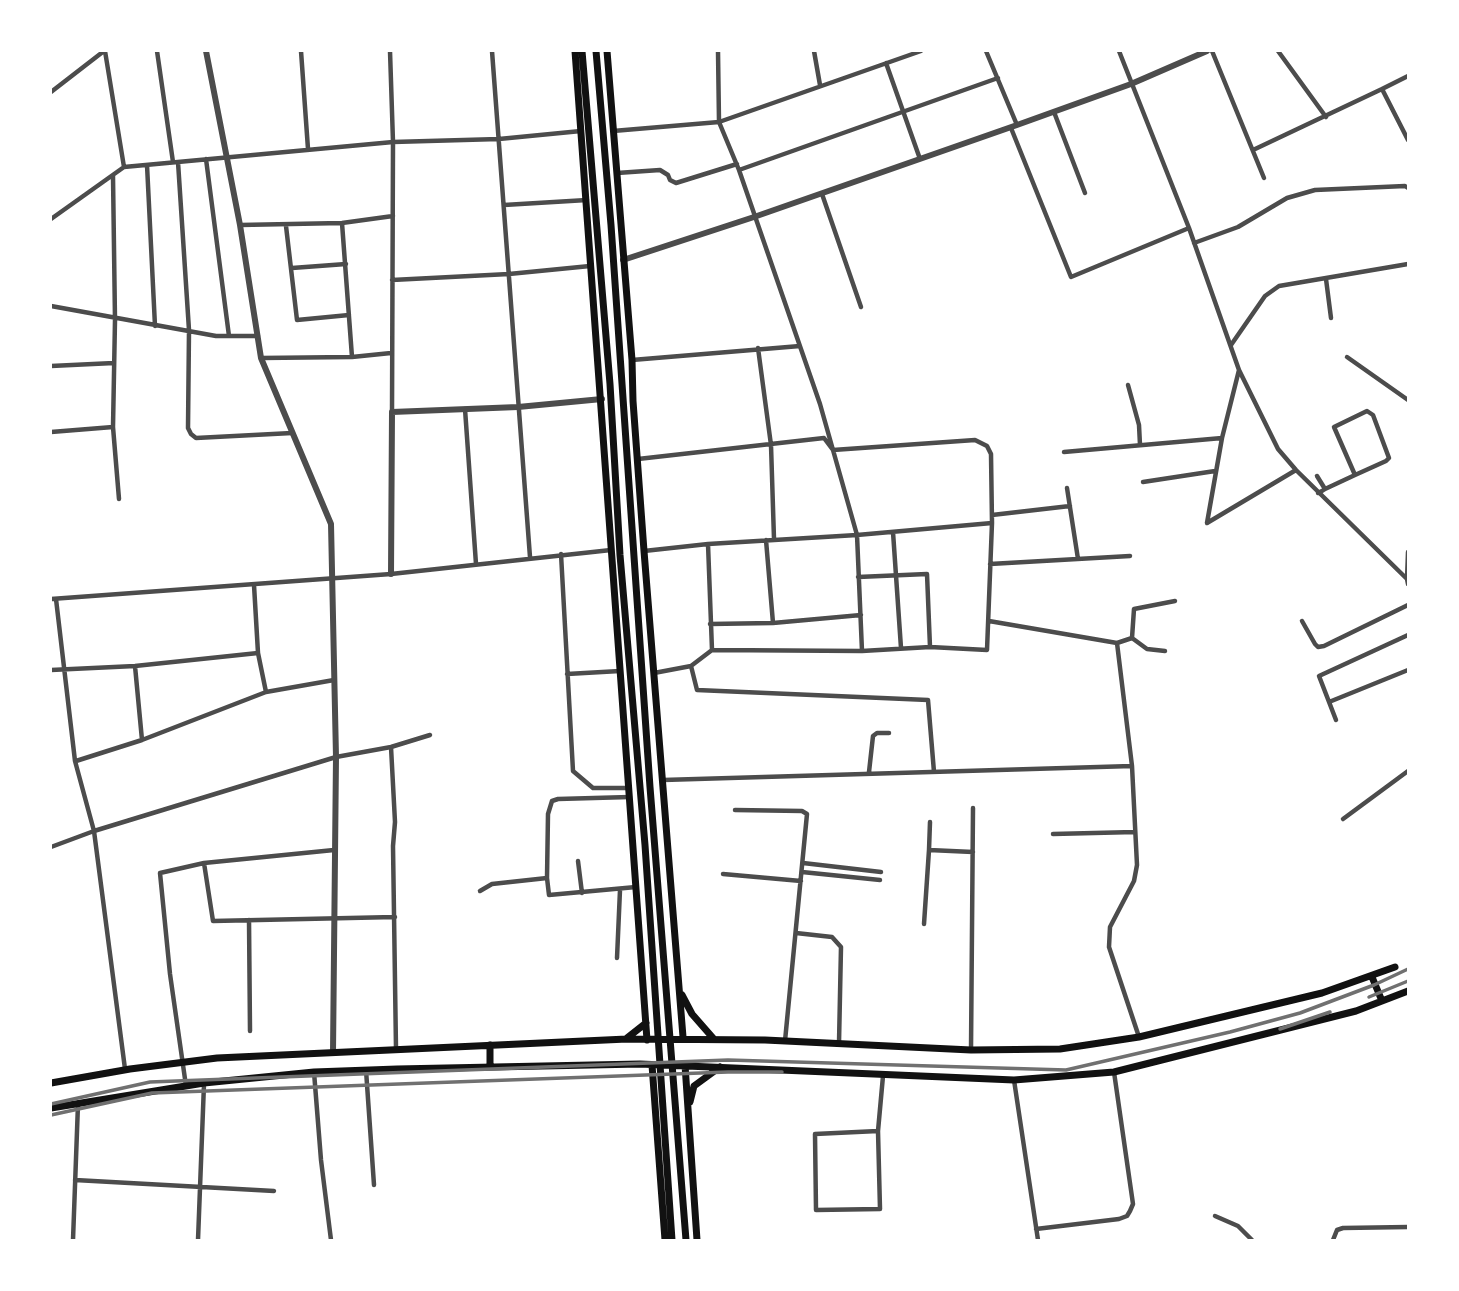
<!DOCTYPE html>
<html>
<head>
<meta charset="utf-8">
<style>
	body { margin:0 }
	#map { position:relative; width:1459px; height:1291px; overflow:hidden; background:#fff; font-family:"IBM Plex Sans",sans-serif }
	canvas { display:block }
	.frame { position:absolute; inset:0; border:52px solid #fff; pointer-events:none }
</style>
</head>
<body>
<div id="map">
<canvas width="1459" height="1291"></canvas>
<div class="frame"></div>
</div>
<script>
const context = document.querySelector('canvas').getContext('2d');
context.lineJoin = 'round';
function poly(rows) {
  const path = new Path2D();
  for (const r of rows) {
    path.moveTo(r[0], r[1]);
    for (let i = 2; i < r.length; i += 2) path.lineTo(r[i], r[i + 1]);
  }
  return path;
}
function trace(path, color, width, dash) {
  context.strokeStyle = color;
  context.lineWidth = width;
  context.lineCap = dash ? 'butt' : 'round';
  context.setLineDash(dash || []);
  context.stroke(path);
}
const minor = poly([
	[105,51,124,167],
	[157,51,173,162],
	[301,51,308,149],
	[390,51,393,142,392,412],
	[492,51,530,557],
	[718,51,719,122,739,170,820,404,857,535,862,651],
	[814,51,820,85],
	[986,51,1017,125],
	[1119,51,1189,228,1239,370,1278,449,1296,470,1407,579,1408,584],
	[1212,51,1264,178],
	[1278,51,1326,117],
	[886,63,920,159],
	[1382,89,1408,76],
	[51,92,104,51],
	[1054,112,1085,193],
	[1011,128,1071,277,1189,228],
	[613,131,719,122,921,51],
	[1253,150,1382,89,1408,140],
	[206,159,229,336],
	[178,162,189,330,188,428,191,434,196,438,292,433],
	[147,165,155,326],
	[739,170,998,78],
	[617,173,660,170,668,175,670,180,676,183,737,164],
	[113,176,115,320,113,427,119,499],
	[822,194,861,307],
	[504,205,587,200],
	[51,219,124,167,393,142,499,139,581,131],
	[342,223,352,357,391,353],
	[240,225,342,223,393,216],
	[286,226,297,320,349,315],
	[1194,243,1238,227,1287,198,1315,190,1405,186,1408,188],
	[292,268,346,264],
	[1326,279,1331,318],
	[392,280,509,274,590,266],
	[51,306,216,336,258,336],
	[1231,345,1265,296,1279,286,1408,264],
	[758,348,771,445,774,539],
	[1347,357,1408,400],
	[261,358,351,357],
	[632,360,800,346],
	[51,366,114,363],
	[1128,385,1139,425,1140,445],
	[465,409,476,564],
	[51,432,113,427],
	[1064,452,1222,438],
	[638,459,824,438,833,450,975,440,987,446,991,454,992,523,987,650,930,647,862,651,712,650,691,666],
	[1317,476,1325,489],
	[1143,482,1215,471],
	[1067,488,1078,559],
	[1318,493,1322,491,1325,489,1355,475,1386,461,1389,458,1373,415,1367,411,1334,427,1355,475],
	[992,515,1070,506],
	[1207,523,1222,438,1239,370],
	[1207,523,1296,470],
	[893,532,901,648],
	[766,540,773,623],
	[708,544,712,650],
	[644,551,708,544,857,535,992,523],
	[561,554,573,771,593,788,629,788],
	[990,564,1130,556],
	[858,577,927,574,930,647],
	[1407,579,1408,552],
	[254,585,258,653,266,692],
	[51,599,391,574,611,550],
	[56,599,75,761,94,831,125,1069],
	[989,621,1117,643,1132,638],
	[1302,621,1315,644,1318,647,1324,646,1408,605],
	[710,624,773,623,861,615],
	[1132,638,1134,609,1175,601],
	[1132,638,1147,649,1165,651],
	[1117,643,1132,766,1137,865,1134,881,1110,927,1109,947,1139,1037],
	[135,666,142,740],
	[51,670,135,666,258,653],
	[654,673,691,666,697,690,928,700,934,772],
	[567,674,620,671],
	[1329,702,1408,670],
	[1336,720,1319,676,1408,635],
	[391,747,395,822,393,846,396,1049],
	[76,761,142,740,266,692,334,680],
	[869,772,873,736,877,733,889,733],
	[663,780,1132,766],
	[735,810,802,811,807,814,785,1041],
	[1343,819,1408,771],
	[1053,834,1135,832],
	[51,847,94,831,336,757,391,747,430,735],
	[929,850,930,822],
	[578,861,582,893],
	[204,863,213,921,395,917],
	[803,863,881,872],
	[802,872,880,880],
	[723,874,801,881],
	[547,878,548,814,552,801,558,799,630,797],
	[480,891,492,884,547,878,549,895,636,887],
	[249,920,250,1031],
	[924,924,929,850,973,852],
	[796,933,832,937,841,947,839,1043],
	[617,958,620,890],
	[971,1050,973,808],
	[366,1070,374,1185],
	[314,1072,321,1160,331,1240],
	[1014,1080,1038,1240],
	[186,1086,170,974,160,873,204,863,334,850],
	[878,1131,815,1134,816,1210,880,1209,878,1131,883,1076],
	[75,1180,274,1191],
	[1215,1216,1238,1226,1252,1240],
	[1036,1229,1119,1219,1127,1216,1130,1211,1133,1204,1114,1072],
	[73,1240,78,1104],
	[198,1240,204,1084],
	[1333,1240,1337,1230,1343,1228,1408,1227]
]);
const tertiary = poly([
	[206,51,240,225,261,358,331,524,336,757,333,1052],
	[623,260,754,217,1017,125,1131,84,1207,51],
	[391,574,392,412,518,407,602,399]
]);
const primary = poly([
	[575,51,647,1040],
	[582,51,610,384,620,555,645,845,672,1240],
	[596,51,611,225,650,787,686,1240],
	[607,51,632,360,633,401,644,551,683,1037],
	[1372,977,1382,1001],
	[682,995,692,1014,713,1038],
	[627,1038,646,1023],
	[490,1045,490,1067],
	[652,1065,665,1240],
	[685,1065,697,1240],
	[51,1083,130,1069,217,1058,627,1039,765,1040,971,1050,1060,1049,1139,1037,1322,993,1395,967],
	[690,1102,694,1086,720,1067],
	[51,1108,204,1083,314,1072,397,1069,640,1064,1014,1080,1114,1072,1356,1011,1408,991]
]);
const rail = poly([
	[1369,997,1408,981],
	[1280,1029,1330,1012],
	[51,1104,150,1082,728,1060,1066,1070,1230,1032,1300,1013,1374,985,1408,969],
	[51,1115,152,1093,728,1072,782,1072]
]);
trace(minor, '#4c4c4c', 4.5);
trace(tertiary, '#4c4c4c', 6);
trace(primary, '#111', 7);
trace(rail, '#707070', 3.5);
</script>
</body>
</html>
